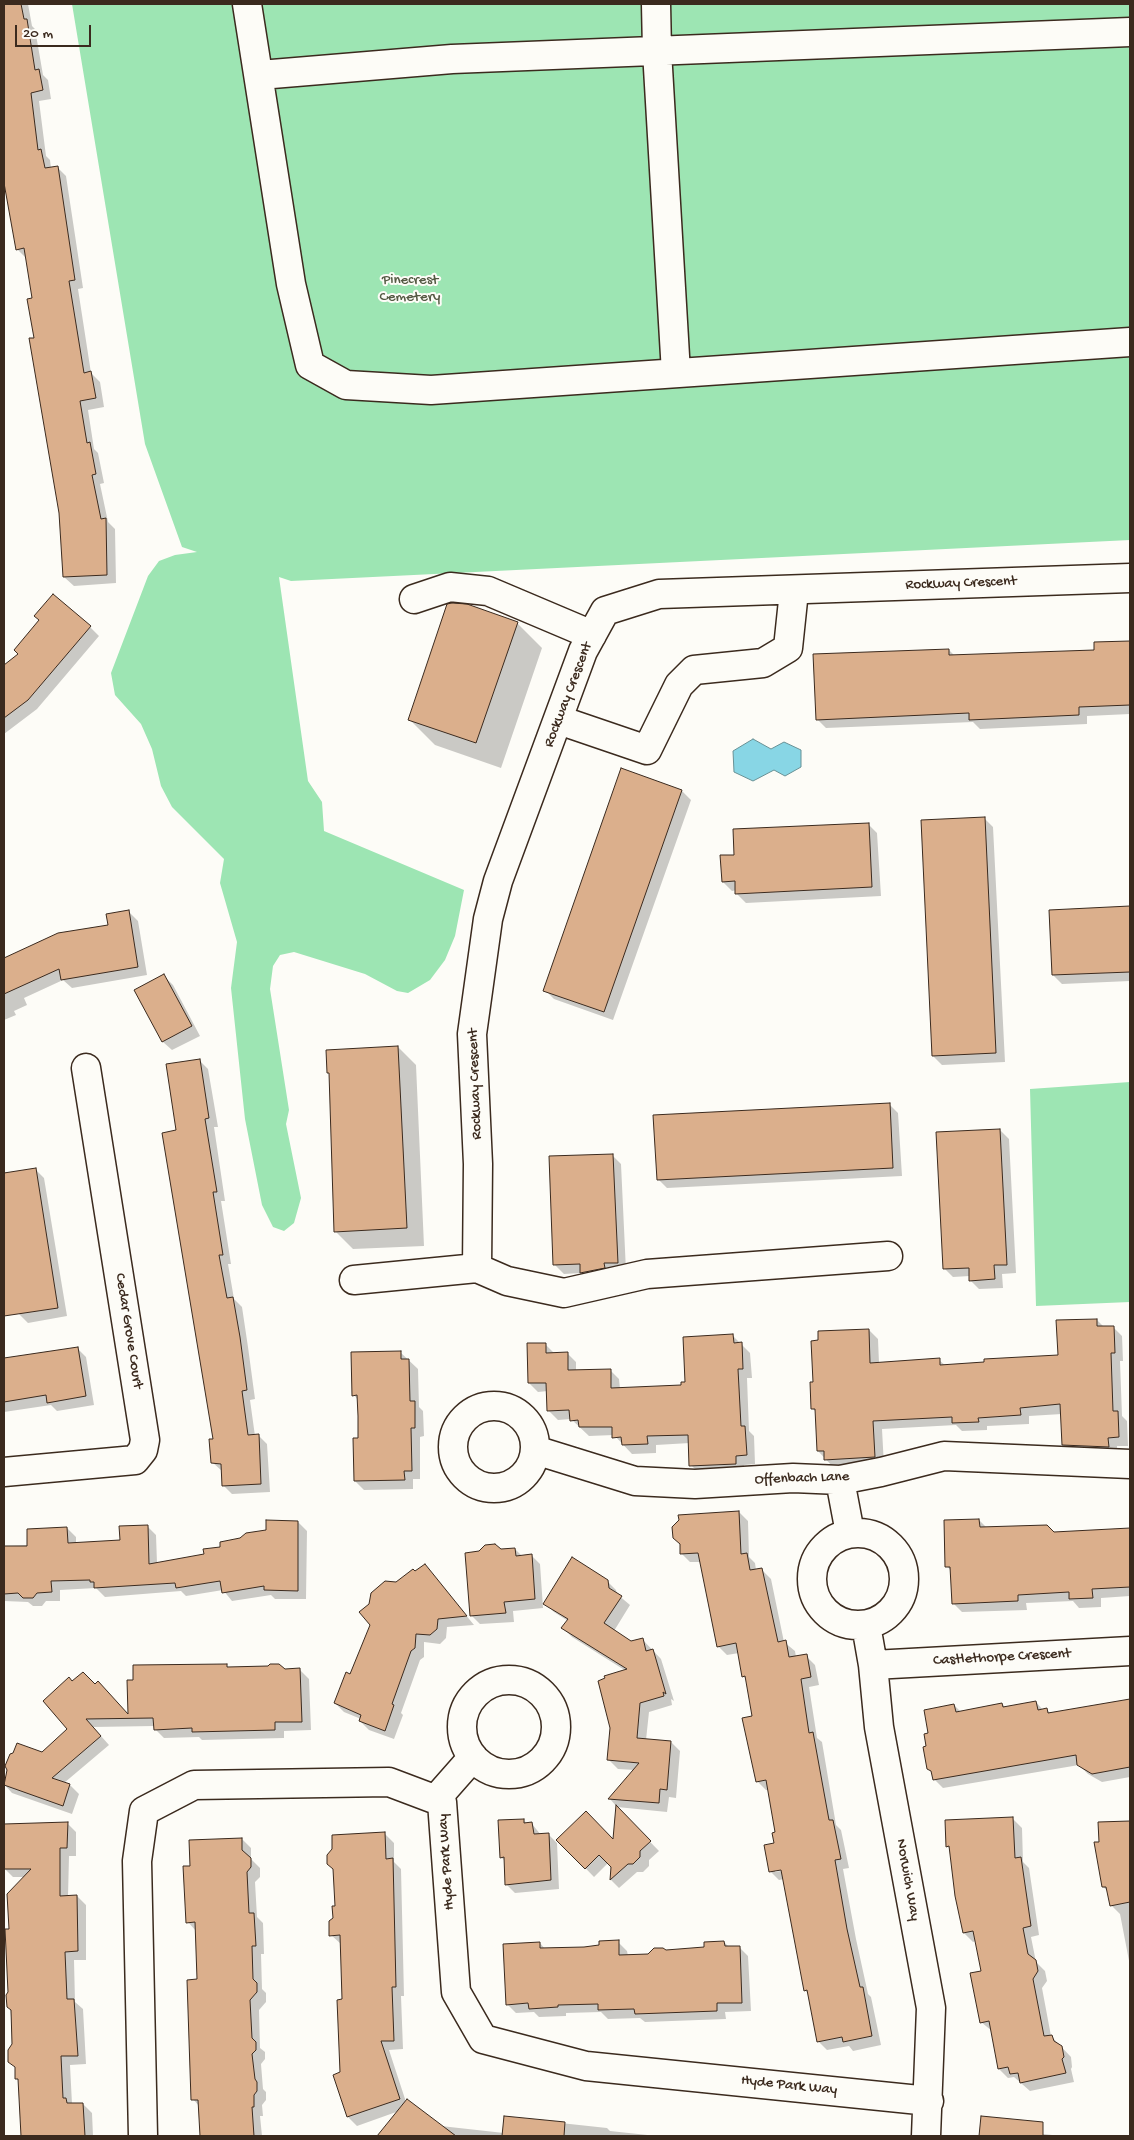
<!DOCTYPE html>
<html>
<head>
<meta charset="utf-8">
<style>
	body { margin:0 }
	#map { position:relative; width:1134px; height:2140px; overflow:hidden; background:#fdfcf7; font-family:"Gochi Hand",sans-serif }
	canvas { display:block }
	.frame { position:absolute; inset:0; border:5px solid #3b2a1e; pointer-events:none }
	.scale { position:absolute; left:15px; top:25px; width:76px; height:22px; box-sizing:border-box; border:2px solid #3b2a1e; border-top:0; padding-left:6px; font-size:15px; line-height:18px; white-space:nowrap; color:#3b2a1e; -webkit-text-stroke:4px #fdfcf7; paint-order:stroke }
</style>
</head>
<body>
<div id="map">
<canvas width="1134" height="2140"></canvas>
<div class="frame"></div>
<div class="scale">20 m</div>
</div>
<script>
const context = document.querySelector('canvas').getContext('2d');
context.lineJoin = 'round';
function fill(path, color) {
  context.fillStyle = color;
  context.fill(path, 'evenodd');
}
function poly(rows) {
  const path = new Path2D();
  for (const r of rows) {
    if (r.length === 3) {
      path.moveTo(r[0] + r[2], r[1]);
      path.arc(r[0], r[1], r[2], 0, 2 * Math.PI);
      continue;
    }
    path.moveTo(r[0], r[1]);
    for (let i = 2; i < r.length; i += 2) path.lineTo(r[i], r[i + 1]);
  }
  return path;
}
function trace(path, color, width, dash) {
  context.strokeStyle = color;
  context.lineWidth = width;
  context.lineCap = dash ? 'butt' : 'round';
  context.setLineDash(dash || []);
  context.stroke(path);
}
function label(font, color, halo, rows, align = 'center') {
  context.font = font + ' "Gochi Hand",sans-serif';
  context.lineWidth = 4;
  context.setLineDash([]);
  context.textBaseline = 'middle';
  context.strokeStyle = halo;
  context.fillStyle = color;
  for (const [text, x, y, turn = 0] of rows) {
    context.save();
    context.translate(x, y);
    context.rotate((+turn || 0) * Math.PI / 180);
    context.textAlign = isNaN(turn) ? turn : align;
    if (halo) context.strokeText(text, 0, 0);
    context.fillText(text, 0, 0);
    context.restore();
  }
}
const green = poly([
	[72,4,1130,4,1130,540,291,581,279,577,308,781,322,802,324,831,464,890,455,936,445,960,430,980,408,993,397,991,365,974,294,952,280,955,273,966,270,989,289,1110,286,1124,301,1198,294,1223,284,1231,273,1227,262,1205,245,1119,231,988,237,942,220,883,224,859,172,807,161,786,152,749,141,724,115,695,111,673,148,576,159,561,175,555,197,552,182,547,145,444],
	[1130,1082,1130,1302,1036,1306,1030,1089]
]);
const water = poly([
	[753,739,771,749,784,742,801,750,801,767,785,776,774,770,753,781,734,772,733,751,753,739]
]);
const shadow = poly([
	[4,4,28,4,32,26,35,29,43,75,48,80,51,99,39,101,46,156,50,160,51,168,57,167,66,176,83,288,78,289,91,373,100,382,104,407,88,410,94,449,98,453,104,483,100,484,108,522,115,529,116,583,74,586,64,577,61,513,35,339,34,299,26,258,17,249,4,179],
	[517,623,542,648,501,768,435,745,409,719],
	[90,627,99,636,37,709,4,734,4,666,20,654],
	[1130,642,1130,714,1087,716,1087,724,980,729,973,722,826,728,817,719,949,650,955,656,1095,651,1095,644],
	[682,791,691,800,613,1020,554,999,545,990],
	[984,818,993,827,1005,1062,942,1065,933,1056],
	[868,824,877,833,881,896,746,903,737,894,737,890,732,891,723,882,735,856],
	[1130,907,1130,981,1062,984,1053,975,1050,911],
	[129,912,138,921,147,975,72,988,63,980,24,998,27,1005,14,1011,16,1015,4,1020,4,959,59,935,109,926],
	[164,976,173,985,200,1036,172,1050,163,1042,136,991],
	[398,1047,416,1065,424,1246,353,1249,335,1231,330,1074,328,1072],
	[199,1060,208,1069,218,1127,214,1127,225,1201,221,1201,231,1264,228,1264,234,1299,242,1307,248,1347,255,1399,250,1400,255,1436,258,1435,267,1444,270,1492,232,1494,223,1485,222,1471,212,1462,215,1440,177,1131],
	[889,1104,898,1113,902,1176,667,1188,658,1179],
	[1000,1130,1009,1139,1016,1273,1002,1274,1003,1288,979,1289,970,1280,970,1276,953,1277,944,1268],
	[612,1155,621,1164,626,1271,590,1282,581,1273,564,1274,555,1265],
	[35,1169,44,1178,67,1316,28,1323,19,1314,4,1292,4,1174],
	[1097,1320,1104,1327,1113,1327,1122,1336,1123,1361,1120,1361,1122,1416,1127,1421,1128,1446,1117,1446,1117,1455,1072,1454,1063,1445,1062,1414,1029,1416,1029,1424,987,1426,987,1430,962,1431,956,1425,882,1429,884,1466,834,1468,818,1451,816,1412,813,1409,869,1330,878,1339,879,1363,939,1360,946,1366,1059,1356],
	[733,1336,750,1353,752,1378,747,1378,749,1431,754,1436,755,1464,744,1465,745,1472,700,1474,691,1465,690,1443,656,1445,656,1453,632,1454,614,1435,589,1436,571,1419,558,1420,549,1411,548,1391,538,1392,529,1383,545,1344,554,1353,567,1353,576,1362,576,1371,610,1370,619,1379,620,1389,682,1387],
	[77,1348,86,1357,94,1405,57,1411,51,1405,4,1412,4,1362],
	[400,1352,418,1369,419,1407,423,1411,424,1436,420,1437,420,1479,413,1479,413,1489,364,1490,355,1481,359,1439,358,1400,354,1395],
	[739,1512,748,1521,749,1557,755,1563,756,1570,762,1570,771,1579,784,1642,795,1651,796,1657,806,1656,815,1665,819,1685,809,1687,817,1738,822,1742,836,1825,841,1830,849,1868,843,1869,856,1939,868,1994,871,1997,881,2045,853,2051,849,2046,827,2050,818,2041,809,1995,805,1990,784,1879,779,1880,770,1871,776,1833,769,1790,766,1790,757,1781,754,1717,747,1680,743,1676,739,1653,727,1655,718,1646,701,1562,690,1562,681,1553],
	[775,1870,787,1870,775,1872],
	[979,1520,987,1528,1063,1534,1130,1529,1130,1596,1101,1598,1101,1607,1079,1608,1073,1601,1026,1603,1027,1610,962,1612,953,1603,951,1571,947,1566],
	[298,1522,307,1531,306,1599,275,1599,271,1595,232,1601,223,1590,186,1596,181,1591,105,1597,96,1588,60,1590,60,1601,46,1601,42,1606,33,1606,28,1602,4,1601,4,1546,29,1545,67,1528,76,1537,76,1544,121,1541,147,1526,156,1535,157,1563,206,1556,240,1539],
	[515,1549,522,1556,531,1555,540,1564,543,1608,513,1611,514,1622,480,1624,471,1615,480,1553],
	[425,1565,474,1625,447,1627,446,1638,440,1644,424,1642,424,1657,420,1660,401,1713,403,1715,394,1739,369,1730,360,1721,361,1719,344,1712,335,1703,396,1584],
	[607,1581,616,1590,617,1594,630,1605,614,1631,631,1642,642,1639,661,1659,674,1701,671,1699,672,1705,649,1712,646,1740,671,1742,680,1751,676,1798,669,1797,667,1812,617,1807,610,1799,635,1770,618,1769,609,1760,626,1671,572,1637,563,1628,568,1621,554,1612,545,1603],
	[226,1665,230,1669,300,1670,309,1679,311,1730,284,1731,284,1738,202,1740,199,1737,164,1738,155,1729,155,1726,93,1727,109,1745,64,1783,70,1785,79,1794,72,1814,12,1793,4,1784,11,1755,42,1753,68,1729,44,1701,129,1716],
	[1130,1700,1130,1777,1102,1782,1088,1774,1079,1765,943,1788,934,1779,933,1773,928,1768,929,1734,954,1705,961,1712,1002,1704,1006,1708,1036,1702,1043,1710,1047,1710,1051,1714],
	[617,1808,659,1851,649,1860,649,1866,643,1872,637,1872,619,1888,611,1880,612,1867,608,1863,594,1877,558,1840,614,1841],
	[1013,1819,1022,1828,1023,1862,1029,1868,1039,1935,1031,1937,1036,1962,1045,1971,1047,1981,1042,1988,1051,2036,1071,2057,1072,2067,1071,2069,1074,2082,1030,2091,1014,2077,1008,2078,999,2069,992,2031,981,2022,983,1972,976,1941,973,1942,964,1933,951,1850,947,1846],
	[524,1820,527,1824,532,1824,541,1835,548,1834,557,1843,559,1889,515,1893,506,1884,505,1861,501,1857],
	[1130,1822,1130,1966,1120,1914,1111,1905,1109,1892,1103,1887,1099,1824],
	[67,1823,76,1832,76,1856,69,1856,68,1897,77,1896,86,1905,86,1960,74,1960,75,2002,83,2009,86,2064,70,2065,72,2104,83,2104,92,2113,93,2136,22,2136,20,2082,16,2078,9,1993,10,1930,25,1877,13,1877,4,1868,4,1840],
	[385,1834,394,1843,394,1862,401,1869,404,1996,401,1996,403,2049,389,2050,406,2102,441,2126,504,2133,505,2117,607,2128,610,2131,657,2136,379,2136,399,2111,357,2126,348,2117,342,2073,343,2001,341,1944,331,1935,336,1907],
	[242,1839,251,1848,251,1859,260,1868,260,1877,255,1882,257,1917,263,1923,264,1954,261,1954,262,1989,266,1993,266,2002,259,2010,260,2048,265,2052,265,2059,261,2064,263,2089,266,2092,266,2100,262,2105,263,2116,260,2116,262,2136,201,2136,199,2106,193,2099,198,1981,196,1931,188,1922,191,1867],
	[618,1942,627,1951,628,1956,705,1948,724,1942,729,1947,739,1947,748,1956,751,2011,725,2012,726,2019,645,2022,640,2018,608,2019,601,2012,566,2013,566,2016,539,2017,534,2012,516,2013,507,2004,540,1943,545,1949,584,1948],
	[982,2117,1026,2132,1061,2136,979,2136]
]);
const building = poly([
	[4,4,21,4,24,19,27,19,35,70,39,69,43,90,31,93,38,150,41,149,45,168,58,166,75,280,69,281,84,373,91,371,96,398,80,401,87,443,90,442,96,474,92,475,101,519,106,518,107,575,63,577,59,513,29,338,34,338,27,299,32,298,24,248,16,250,4,183,4,4],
	[53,594,91,626,28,700,4,718,4,665,18,654,14,650,39,620,34,616,53,594],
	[452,603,467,604,518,622,476,743,408,720,447,604,452,603],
	[1130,641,1130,705,1079,707,1079,715,969,720,969,713,816,720,813,654,949,649,949,655,1094,650,1094,642,1130,641],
	[621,768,682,790,604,1012,543,991,621,768],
	[985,817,996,1053,932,1056,921,820,985,817],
	[869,823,872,887,735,894,735,881,722,882,720,855,734,855,733,829,869,823],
	[1130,906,1130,972,1052,975,1049,910,1130,906],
	[129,910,138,967,61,980,59,969,4,994,4,958,58,933,108,925,106,914,129,910],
	[164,974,192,1026,162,1042,134,990,164,974],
	[398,1046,407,1228,334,1232,329,1073,327,1073,326,1050,398,1046],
	[200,1059,209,1118,205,1119,217,1192,213,1192,223,1255,219,1255,227,1298,233,1297,240,1337,247,1390,242,1391,248,1435,259,1434,261,1484,222,1486,221,1464,211,1463,209,1439,213,1439,162,1133,176,1130,166,1064,200,1059],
	[890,1103,893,1168,657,1180,653,1115,890,1103],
	[1000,1129,1007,1265,994,1265,995,1279,969,1281,969,1268,943,1269,936,1132,1000,1129],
	[613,1154,618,1263,604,1263,605,1268,580,1273,580,1264,553,1265,549,1156,613,1154],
	[36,1168,58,1308,4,1316,4,1173,36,1168],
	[1097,1319,1097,1326,1114,1326,1115,1353,1111,1353,1113,1411,1118,1411,1119,1437,1108,1438,1109,1447,1062,1445,1060,1404,1020,1408,1021,1415,978,1418,979,1422,952,1423,952,1417,873,1421,875,1457,824,1460,824,1451,817,1451,815,1409,811,1409,810,1382,813,1382,811,1341,818,1340,818,1331,869,1329,870,1363,940,1358,940,1365,984,1362,984,1359,1058,1355,1056,1320,1097,1319],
	[733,1334,734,1343,742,1342,743,1369,738,1369,741,1426,745,1426,747,1455,736,1456,736,1464,689,1466,688,1435,647,1436,648,1444,622,1445,621,1437,612,1438,612,1427,579,1427,578,1420,570,1421,569,1410,547,1411,546,1383,528,1383,527,1343,546,1343,546,1353,568,1352,568,1370,611,1369,611,1388,681,1385,681,1382,685,1382,683,1337,733,1334],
	[78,1347,86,1396,47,1403,46,1395,4,1402,4,1358,78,1347],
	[401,1351,401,1359,409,1359,410,1401,415,1401,415,1428,411,1428,412,1471,404,1471,405,1480,354,1481,353,1438,358,1438,358,1416,357,1395,352,1396,351,1352,401,1351],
	[739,1511,741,1554,747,1553,750,1570,762,1568,778,1642,786,1640,789,1657,807,1654,811,1677,801,1679,809,1733,813,1732,829,1820,833,1820,841,1859,835,1860,847,1929,860,1987,863,1987,872,2036,843,2042,842,2037,817,2042,807,1990,804,1991,781,1870,769,1872,764,1845,774,1843,772,1833,775,1832,766,1780,756,1782,742,1718,752,1716,745,1676,742,1677,736,1643,717,1647,698,1553,680,1554,680,1544,673,1538,672,1527,679,1520,678,1515,739,1511],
	[979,1519,980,1527,1047,1525,1054,1532,1130,1528,1130,1587,1092,1589,1093,1598,1069,1599,1069,1592,1018,1595,1018,1601,952,1604,950,1567,945,1567,944,1520,979,1519],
	[266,1520,298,1521,298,1591,264,1590,264,1586,222,1593,220,1581,176,1588,175,1583,94,1588,94,1582,90,1582,90,1580,51,1581,52,1592,37,1593,33,1598,23,1598,18,1593,4,1594,4,1546,27,1546,27,1529,67,1527,68,1543,120,1540,119,1526,148,1525,149,1564,204,1554,203,1549,220,1547,220,1542,240,1538,246,1533,266,1530,266,1520],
	[495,1544,501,1549,515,1548,516,1556,532,1554,535,1599,504,1602,506,1613,470,1616,465,1553,479,1551,485,1545,495,1544],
	[572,1557,608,1580,609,1588,622,1596,604,1623,631,1641,643,1638,646,1651,653,1649,666,1694,663,1692,664,1696,640,1703,637,1738,671,1741,667,1790,660,1789,659,1803,608,1799,639,1763,607,1760,610,1728,598,1681,605,1678,604,1676,627,1669,561,1628,568,1619,543,1604,572,1557],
	[425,1564,467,1616,438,1619,437,1629,430,1635,416,1634,415,1648,411,1651,392,1704,394,1705,385,1731,359,1721,361,1715,334,1703,346,1672,350,1674,370,1625,359,1612,369,1604,371,1593,385,1581,396,1582,413,1569,415,1571,425,1564],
	[227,1664,227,1667,268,1666,270,1664,279,1664,285,1669,300,1668,302,1722,275,1722,275,1730,192,1732,192,1728,154,1730,153,1718,86,1719,101,1736,52,1778,70,1784,63,1806,4,1785,7,1770,5,1766,10,1754,13,1753,17,1743,42,1752,67,1729,43,1701,69,1677,72,1681,83,1672,95,1684,98,1681,128,1714,127,1680,133,1680,133,1665,227,1664],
	[1130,1699,1130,1767,1092,1774,1077,1765,1076,1755,933,1780,931,1771,927,1769,923,1747,926,1746,924,1734,928,1733,924,1710,954,1704,956,1712,1002,1703,1003,1707,1036,1701,1038,1710,1047,1708,1048,1713,1130,1699],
	[616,1805,651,1841,640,1851,640,1857,633,1864,628,1864,610,1880,611,1867,599,1855,585,1869,556,1840,586,1811,613,1839,616,1805],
	[1013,1817,1015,1858,1021,1857,1031,1926,1023,1928,1028,1954,1036,1960,1038,1971,1033,1979,1044,2036,1052,2035,1054,2041,1062,2046,1064,2057,1062,2059,1066,2073,1020,2083,1018,2073,1010,2074,1008,2067,998,2069,989,2021,980,2023,970,1973,981,1971,973,1931,963,1933,955,1896,949,1846,946,1847,945,1820,1013,1817],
	[524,1819,524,1823,532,1822,534,1834,549,1833,551,1880,505,1885,504,1857,500,1858,498,1820,524,1819],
	[1130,1821,1130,1902,1110,1906,1106,1887,1102,1887,1094,1842,1099,1842,1098,1822,1130,1821],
	[68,1822,67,1848,60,1848,60,1896,77,1895,78,1951,65,1952,67,1999,74,1999,78,2056,61,2056,63,2098,66,2098,67,2103,83,2103,85,2136,21,2136,18,2079,15,2079,15,2067,8,2062,8,2050,12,2044,11,2010,7,2007,6,1995,8,1992,5,1929,9,1929,7,1894,31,1869,4,1869,4,1824,68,1822],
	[385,1832,386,1859,393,1858,396,1987,392,1987,394,2041,381,2041,400,2099,347,2117,333,2075,340,2072,337,2000,342,1999,340,1935,329,1936,329,1921,333,1918,332,1906,335,1906,333,1869,327,1864,327,1855,332,1849,332,1835,385,1832],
	[242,1838,242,1850,251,1858,251,1867,247,1872,249,1913,254,1913,256,1946,252,1946,253,1979,257,1983,257,1992,250,2000,252,2038,256,2042,256,2050,252,2054,255,2079,257,2082,257,2091,254,2095,254,2107,252,2107,254,2136,200,2136,198,2100,191,2100,187,1980,197,1979,195,1922,186,1923,183,1866,190,1866,189,1840,242,1838],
	[619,1940,619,1955,648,1954,654,1948,663,1948,666,1950,704,1947,704,1942,724,1941,725,1946,740,1946,742,2003,717,2003,717,2011,635,2014,634,2009,598,2010,598,2004,558,2005,558,2007,529,2009,528,2003,506,2005,503,1944,540,1942,540,1948,584,1947,599,1945,599,1941,619,1940],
	[407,2099,456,2136,377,2136,407,2099],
	[504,2116,565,2122,564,2136,502,2136,504,2116],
	[981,2116,1043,2122,1043,2136,979,2136,981,2116]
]);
const minor = poly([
	[247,4,291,284,310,365,346,385,431,390,1130,342],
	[656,4,657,51,676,373],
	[260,75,452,59,1130,32],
	[414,599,450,587,488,591,592,635],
	[559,720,647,750,679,685,694,670,763,663,788,648,794,591],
	[477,1268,478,1164,472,1034,488,919,498,881,583,651,605,611,659,594,1130,578],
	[354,1280,477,1268,507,1281,564,1293,647,1274,888,1256],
	[494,1447,41],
	[535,1450,635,1481,695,1484,793,1478,840,1480,881,1472,944,1456,1130,1464],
	[4,1472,135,1460,143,1450,145,1440,86,1068],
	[840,1480,850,1533],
	[858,1579,46],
	[866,1625,873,1665,879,1727,931,2008,926,2136],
	[873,1665,1130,1651],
	[509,1727,47],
	[436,1799,473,1757],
	[143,2136,137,1861,144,1811,194,1785,389,1782,442,1802,456,1992,483,2039,586,2066,929,2101]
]);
const parkNames = [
	["Pinecrest",410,281],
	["Cemetery",410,298]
];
const streetNames = [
	["Rockway Crescent",961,584,-2],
	["Rockway Crescent",569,695,-69],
	["Rockway Crescent",476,1084,-92],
	["Cedar Grove Court",128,1331,81],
	["Offenbach Lane",802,1479,-2],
	["Castlethorpe Crescent",1002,1658,-3],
	["Hyde Park Way",447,1862,-94],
	["Norwich Way",907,1880,80],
	["Hyde Park Way",789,2086,6]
];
fill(green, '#9de5b3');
fill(water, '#88d6e5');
trace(water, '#699195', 1);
fill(shadow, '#0003');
fill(building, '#dbaf8c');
trace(building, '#3b2a1e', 1);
trace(minor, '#3b2a1e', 31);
trace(minor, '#fdfcf7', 28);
label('15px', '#545943', '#fdfcf7', parkNames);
label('15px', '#3b2a1e', '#fdfcf7', streetNames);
</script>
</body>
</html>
